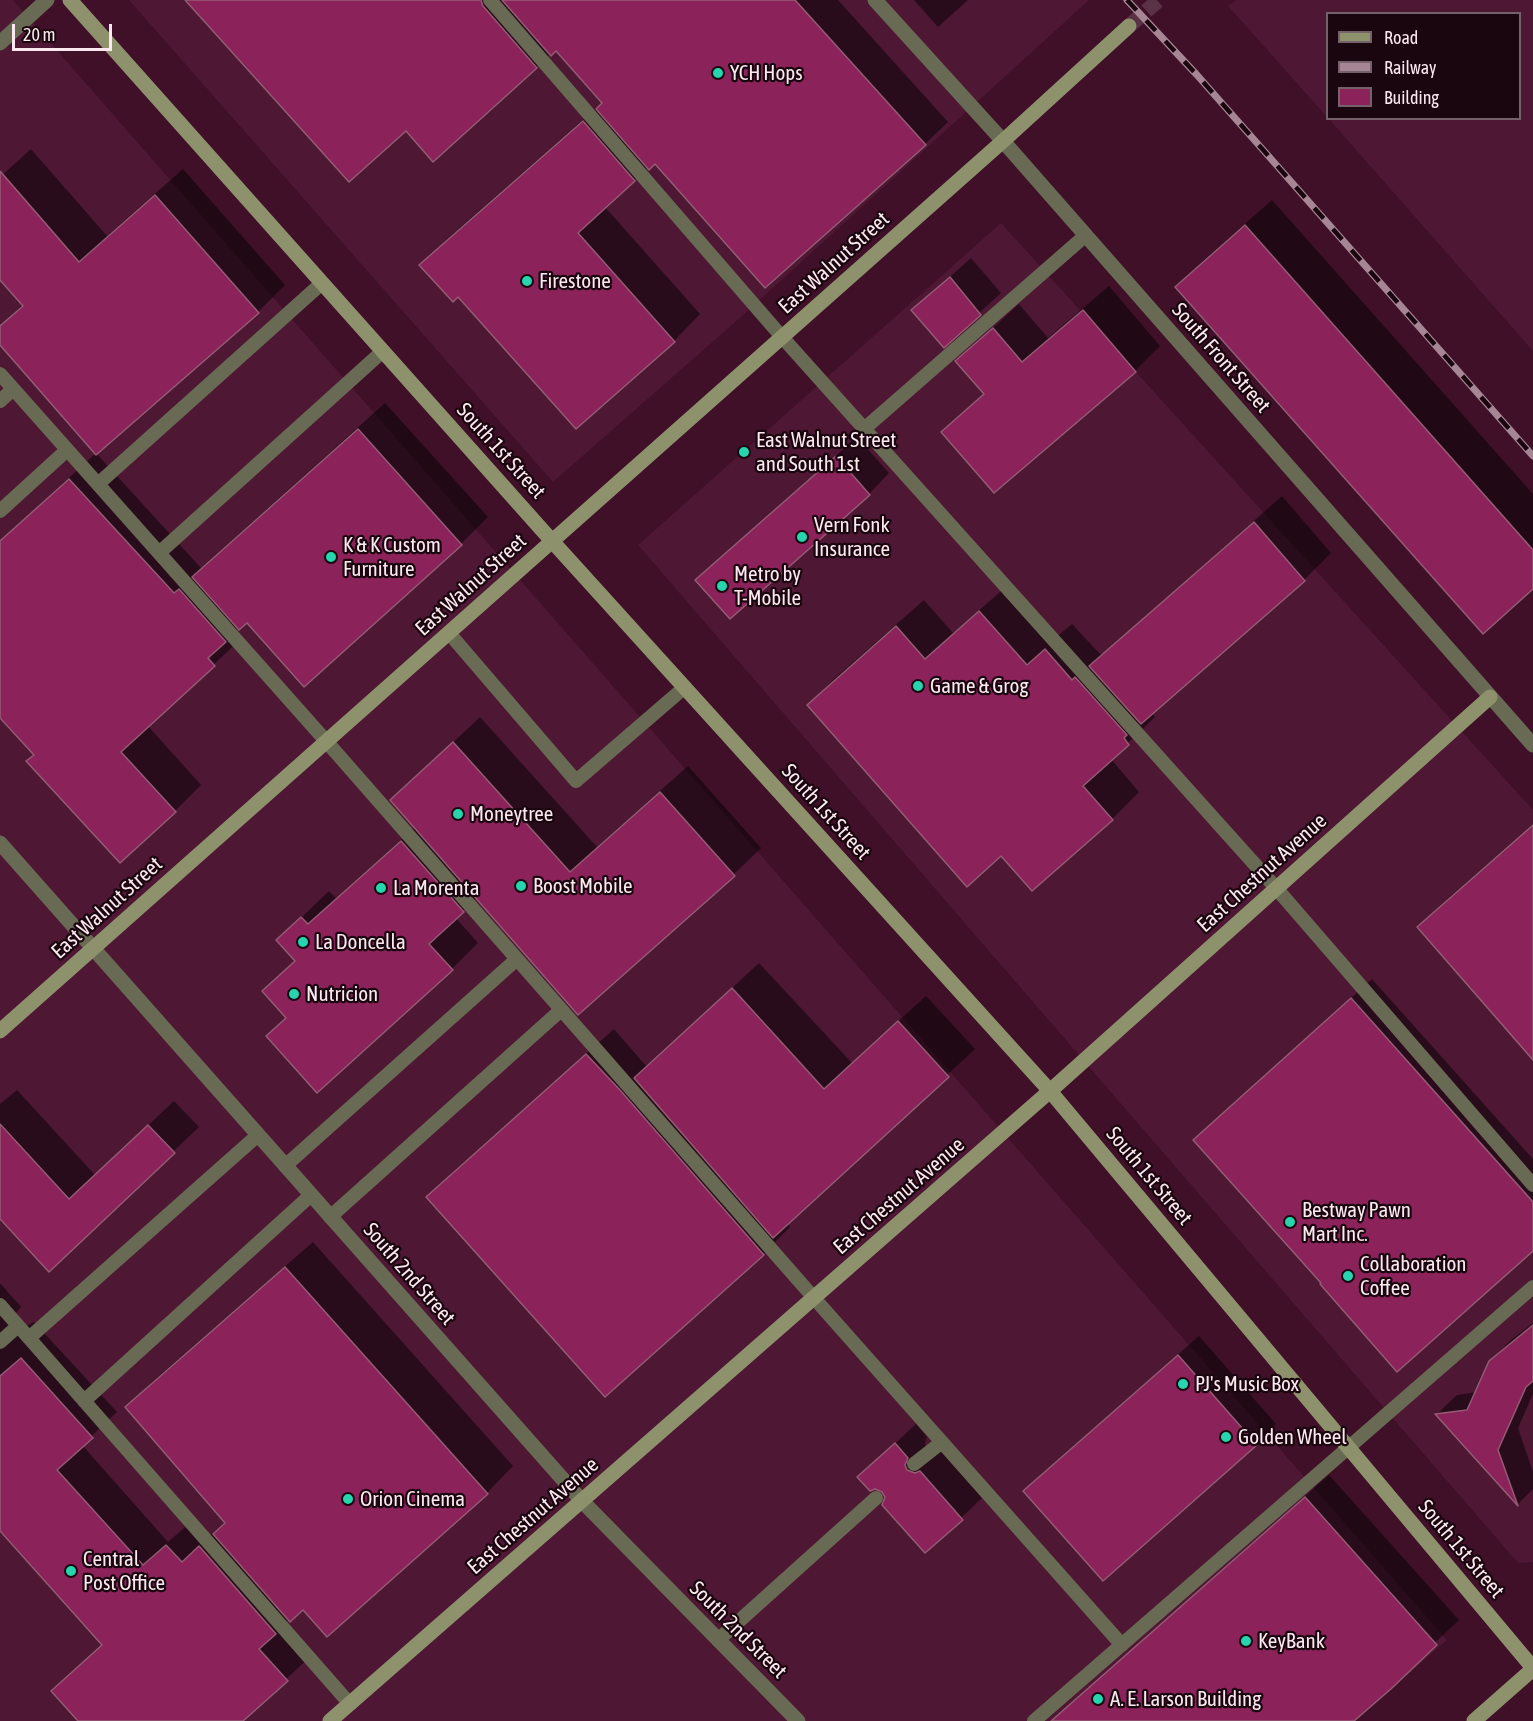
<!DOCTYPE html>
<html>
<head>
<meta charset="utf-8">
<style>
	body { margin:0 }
	#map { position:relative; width:1533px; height:1721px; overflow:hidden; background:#3f1028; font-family:"Asap Condensed",sans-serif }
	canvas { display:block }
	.legend { position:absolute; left:1326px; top:12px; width:195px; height:108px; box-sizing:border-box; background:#1a060f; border:2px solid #746169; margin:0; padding:8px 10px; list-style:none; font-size:18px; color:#fce9f0 }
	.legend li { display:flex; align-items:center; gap:12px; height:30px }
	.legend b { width:30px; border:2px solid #746169 }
	.scale { position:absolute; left:12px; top:24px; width:100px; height:27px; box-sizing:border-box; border:3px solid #fce9f0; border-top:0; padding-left:8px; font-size:18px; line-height:21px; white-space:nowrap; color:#fce9f0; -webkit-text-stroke:4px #1a060f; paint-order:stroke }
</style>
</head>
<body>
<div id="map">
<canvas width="1533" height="1721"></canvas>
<ul class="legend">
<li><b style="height:8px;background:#8e926c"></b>Road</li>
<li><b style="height:8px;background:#a68695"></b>Railway</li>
<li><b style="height:16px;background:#8b225a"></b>Building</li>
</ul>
<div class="scale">20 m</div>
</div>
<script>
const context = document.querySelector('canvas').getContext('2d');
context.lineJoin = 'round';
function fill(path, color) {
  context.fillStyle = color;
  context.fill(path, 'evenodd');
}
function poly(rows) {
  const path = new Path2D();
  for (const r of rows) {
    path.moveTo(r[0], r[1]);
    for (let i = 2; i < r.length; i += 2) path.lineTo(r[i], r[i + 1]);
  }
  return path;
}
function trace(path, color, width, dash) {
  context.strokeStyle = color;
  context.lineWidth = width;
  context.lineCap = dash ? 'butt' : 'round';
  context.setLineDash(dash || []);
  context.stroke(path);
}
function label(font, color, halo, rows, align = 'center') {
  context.font = font + ' "Asap Condensed",sans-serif';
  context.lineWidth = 4.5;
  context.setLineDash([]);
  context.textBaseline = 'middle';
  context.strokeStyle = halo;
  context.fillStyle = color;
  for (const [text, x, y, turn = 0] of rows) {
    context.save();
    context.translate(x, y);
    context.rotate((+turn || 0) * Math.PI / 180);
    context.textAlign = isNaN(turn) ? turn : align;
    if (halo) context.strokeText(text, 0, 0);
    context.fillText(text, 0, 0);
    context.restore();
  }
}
const built = poly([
	[0,0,13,0,1447,1640,1355,1721,0,1721],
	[129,0,1089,0,741,317,553,482],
	[1236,0,1533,0,1533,351,1328,118,1520,118,1520,14,1328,14,1328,118,1228,6],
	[1001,223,1533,810,1533,1562,1518,1563,638,545]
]);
const shadow = poly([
	[187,0,838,0,948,122,925,144,655,162,648,167,605,207,700,314,674,341,458,295,421,265,448,238,603,102,556,49,536,67,406,129],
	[914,0,968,0,938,27],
	[31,149,107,236,183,169,285,285,258,312,96,453,201,568,385,403,488,517,461,544,304,684,247,621,239,627,235,631,241,639,148,726,201,785,175,811,35,755,0,716,0,541,96,453,0,343,0,327,23,304,0,277,0,177],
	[1272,200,1533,494,1533,587,1177,287,1204,260],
	[971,258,1001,293,944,345,913,310],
	[1109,286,1160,346,1135,371,994,491,943,432,984,393,957,361,1019,304,1048,338],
	[857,437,889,473,869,494,697,580,718,560],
	[1282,496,1331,553,1304,580,1151,712,1155,717,1111,759,1139,792,1112,819,1032,889,1001,854,809,705,835,678,924,600,953,633,1007,586,1054,639,1072,624,1100,654,1104,653],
	[480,717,597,847,688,766,761,848,734,874,578,1013,477,897,456,918,478,943,452,969,268,1036,287,1017,264,991,296,959,278,940,329,891,336,898,415,827,392,800],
	[1533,824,1533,1058,1419,927,1445,901],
	[759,963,852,1063,926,996,975,1049,787,1223,790,1227,763,1254,605,1395,428,1197,455,1170,614,1029,647,1067],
	[1372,979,1533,1159,1533,1249,1323,1283,1195,1140],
	[17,1090,95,1175,174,1101,199,1127,49,1270,0,1217,0,1104],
	[313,1242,513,1466,487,1493,303,1608,289,1619,284,1624,312,1655,241,1721,80,1721,53,1691,103,1644,0,1529,0,1283,21,1307,16,1313,27,1326,34,1322,117,1412,82,1445,168,1542,192,1521,207,1538,226,1521,127,1408,153,1381],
	[1533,1323,1533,1394,1518,1428,1533,1472,1533,1489,1518,1504,1437,1414,1457,1395,1477,1392,1490,1361,1511,1340],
	[1199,1336,1276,1424,1256,1444,1103,1579,1025,1491,1045,1471],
	[916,1424,927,1437,925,1443,927,1450,941,1451,982,1498,926,1551,883,1490,859,1477],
	[1329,1475,1459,1620,1352,1721,1051,1721]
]);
const building = poly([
	[185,0,481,0,483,6,537,68,433,162,406,131,349,182,185,0],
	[502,0,795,0,926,145,765,288,655,164,649,170,596,109,602,103,556,51,551,56,502,0],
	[583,121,635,181,578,233,675,342,576,429,458,297,453,302,419,265,583,121],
	[0,171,79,262,155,195,259,313,96,455,0,345,0,326,23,306,0,280,0,171],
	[1245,225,1533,550,1533,589,1483,634,1175,287,1245,225],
	[950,277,981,315,944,348,911,310,950,277],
	[1083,310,1136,372,994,493,941,432,984,394,955,361,993,328,1022,362,1083,310],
	[358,429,462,545,304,687,247,623,239,630,192,577,358,429],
	[836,456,870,495,730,619,695,580,836,456],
	[69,479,174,593,179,589,226,642,208,658,215,666,121,752,176,812,120,863,26,761,34,755,0,718,0,541,69,479],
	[1254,522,1305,581,1141,724,1089,666,1254,522],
	[979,611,1027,665,1045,649,1072,680,1075,677,1127,735,1124,738,1129,745,1083,786,1113,820,1032,891,1001,856,967,887,807,705,896,626,925,659,979,611],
	[453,742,570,872,660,792,735,876,578,1015,390,800,453,742],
	[1533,825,1533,1060,1417,927,1533,825],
	[401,841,464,912,429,944,453,970,317,1093,266,1036,286,1018,262,991,295,961,276,940,301,917,308,924,401,841],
	[732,988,824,1089,898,1021,949,1077,773,1238,634,1078,732,988],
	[1351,998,1533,1202,1533,1251,1397,1372,1320,1284,1321,1283,1193,1140,1351,998],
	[586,1054,620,1090,764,1255,605,1397,426,1197,586,1054],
	[0,1124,69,1199,148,1125,175,1153,49,1272,0,1219,0,1124],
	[285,1267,488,1494,327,1637,303,1610,290,1622,213,1534,225,1523,125,1407,285,1267],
	[1533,1325,1533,1381,1526,1387,1498,1450,1518,1506,1435,1414,1467,1410,1489,1361,1533,1325],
	[1178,1355,1257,1445,1103,1581,1023,1491,1178,1355],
	[21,1358,93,1438,57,1470,143,1565,166,1545,182,1562,199,1546,276,1634,259,1649,288,1681,243,1721,78,1721,51,1691,102,1645,0,1531,0,1376,21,1358],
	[895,1443,908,1458,905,1465,907,1470,915,1473,920,1471,963,1520,925,1553,882,1505,885,1497,882,1492,875,1489,870,1491,857,1477,895,1443],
	[1305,1497,1437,1645,1392,1688,1354,1721,1051,1721,1305,1497]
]);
const secondaryTunnel = poly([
	[1129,26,1159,0]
]);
const lane = poly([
	[490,0,782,337,1276,888,1533,1185],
	[0,374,326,741,814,1298,1122,1645],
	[0,401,13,389],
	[864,429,1086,235],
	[98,484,322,283],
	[0,511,67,450],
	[159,553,383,351],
	[449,633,576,781,685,687],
	[285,1166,517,959],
	[330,1217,561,1010],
	[0,1305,350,1704],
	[29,1338,258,1135],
	[0,1342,18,1326],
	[84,1401,311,1195],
	[914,1464,942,1442],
	[718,1640,876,1498],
	[1034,1721,1533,1287]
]);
const street = poly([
	[875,0,1003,141,1533,745],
	[0,43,47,0],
	[0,843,583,1502,798,1721]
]);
const secondary = poly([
	[70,0,552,541,1050,1091,1533,1668],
	[0,1031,1003,141,1129,26],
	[330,1721,1050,1091,1490,697],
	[1474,1721,1533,1669]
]);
const rail = poly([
	[1127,0,1197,75,1533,456]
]);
const markers = [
	[718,73,6,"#26d5ae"],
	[527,281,6,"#26d5ae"],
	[744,452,6,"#26d5ae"],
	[802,537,6,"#26d5ae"],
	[331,557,6,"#26d5ae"],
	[722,586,6,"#26d5ae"],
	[918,686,6,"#26d5ae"],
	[458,814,6,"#26d5ae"],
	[521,886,6,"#26d5ae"],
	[381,888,6,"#26d5ae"],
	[303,942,6,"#26d5ae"],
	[294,994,6,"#26d5ae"],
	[1290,1222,6,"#26d5ae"],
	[1348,1276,6,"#26d5ae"],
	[1183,1384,6,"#26d5ae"],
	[1226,1437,6,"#26d5ae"],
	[348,1499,6,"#26d5ae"],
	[71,1571,6,"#26d5ae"],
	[1246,1641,6,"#26d5ae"],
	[1098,1699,6,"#26d5ae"]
];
const poiNames = [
	["YCH Hops",730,73],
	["Firestone",539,281],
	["East Walnut Street",756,440],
	["and South 1st",756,464],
	["Vern Fonk",814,525],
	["Insurance",814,549],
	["K & K Custom",343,545],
	["Furniture",343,569],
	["Metro by",734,574],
	["T-Mobile",734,598],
	["Game & Grog",930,686],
	["Moneytree",470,814],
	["Boost Mobile",533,886],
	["La Morenta",393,888],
	["La Doncella",315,942],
	["Nutricion",306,994],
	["Bestway Pawn",1302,1210],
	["Mart Inc.",1302,1234],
	["Collaboration",1360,1264],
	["Coffee",1360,1288],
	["PJ's Music Box",1195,1384],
	["Golden Wheel",1238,1437],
	["Orion Cinema",360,1499],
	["Central",83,1559],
	["Post Office",83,1583],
	["KeyBank",1258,1641],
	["A. E. Larson Building",1110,1699]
];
const streetNames = [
	["East Walnut Street",834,263,-42],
	["South Front Street",1221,358,49],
	["South 1st Street",501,451,48],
	["East Walnut Street",471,585,-42],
	["South 1st Street",826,812,48],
	["East Chestnut Avenue",1262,873,-42],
	["East Walnut Street",107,908,-42],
	["South 1st Street",1149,1176,50],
	["East Chestnut Avenue",899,1196,-41],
	["South 2nd Street",409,1274,49],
	["East Chestnut Avenue",533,1516,-41],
	["South 1st Street",1461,1549,50],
	["South 2nd Street",738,1630,45]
];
fill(built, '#4e1733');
fill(shadow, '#0007');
fill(building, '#8b225a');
trace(building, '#935c74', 1.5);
trace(secondaryTunnel, '#5b3146', 15, [15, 8]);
trace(lane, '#686a53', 14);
trace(street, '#686a53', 15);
trace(secondary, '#8e926c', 15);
trace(rail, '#a68695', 7);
trace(rail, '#1a060f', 4.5, [14]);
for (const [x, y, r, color] of markers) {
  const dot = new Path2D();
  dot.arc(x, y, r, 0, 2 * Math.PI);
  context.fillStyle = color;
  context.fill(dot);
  trace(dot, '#1a060f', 2);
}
label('21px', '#fce9f0', '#1a060f', poiNames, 'left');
label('21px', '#fce9f0', '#1a060f', streetNames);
</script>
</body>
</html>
